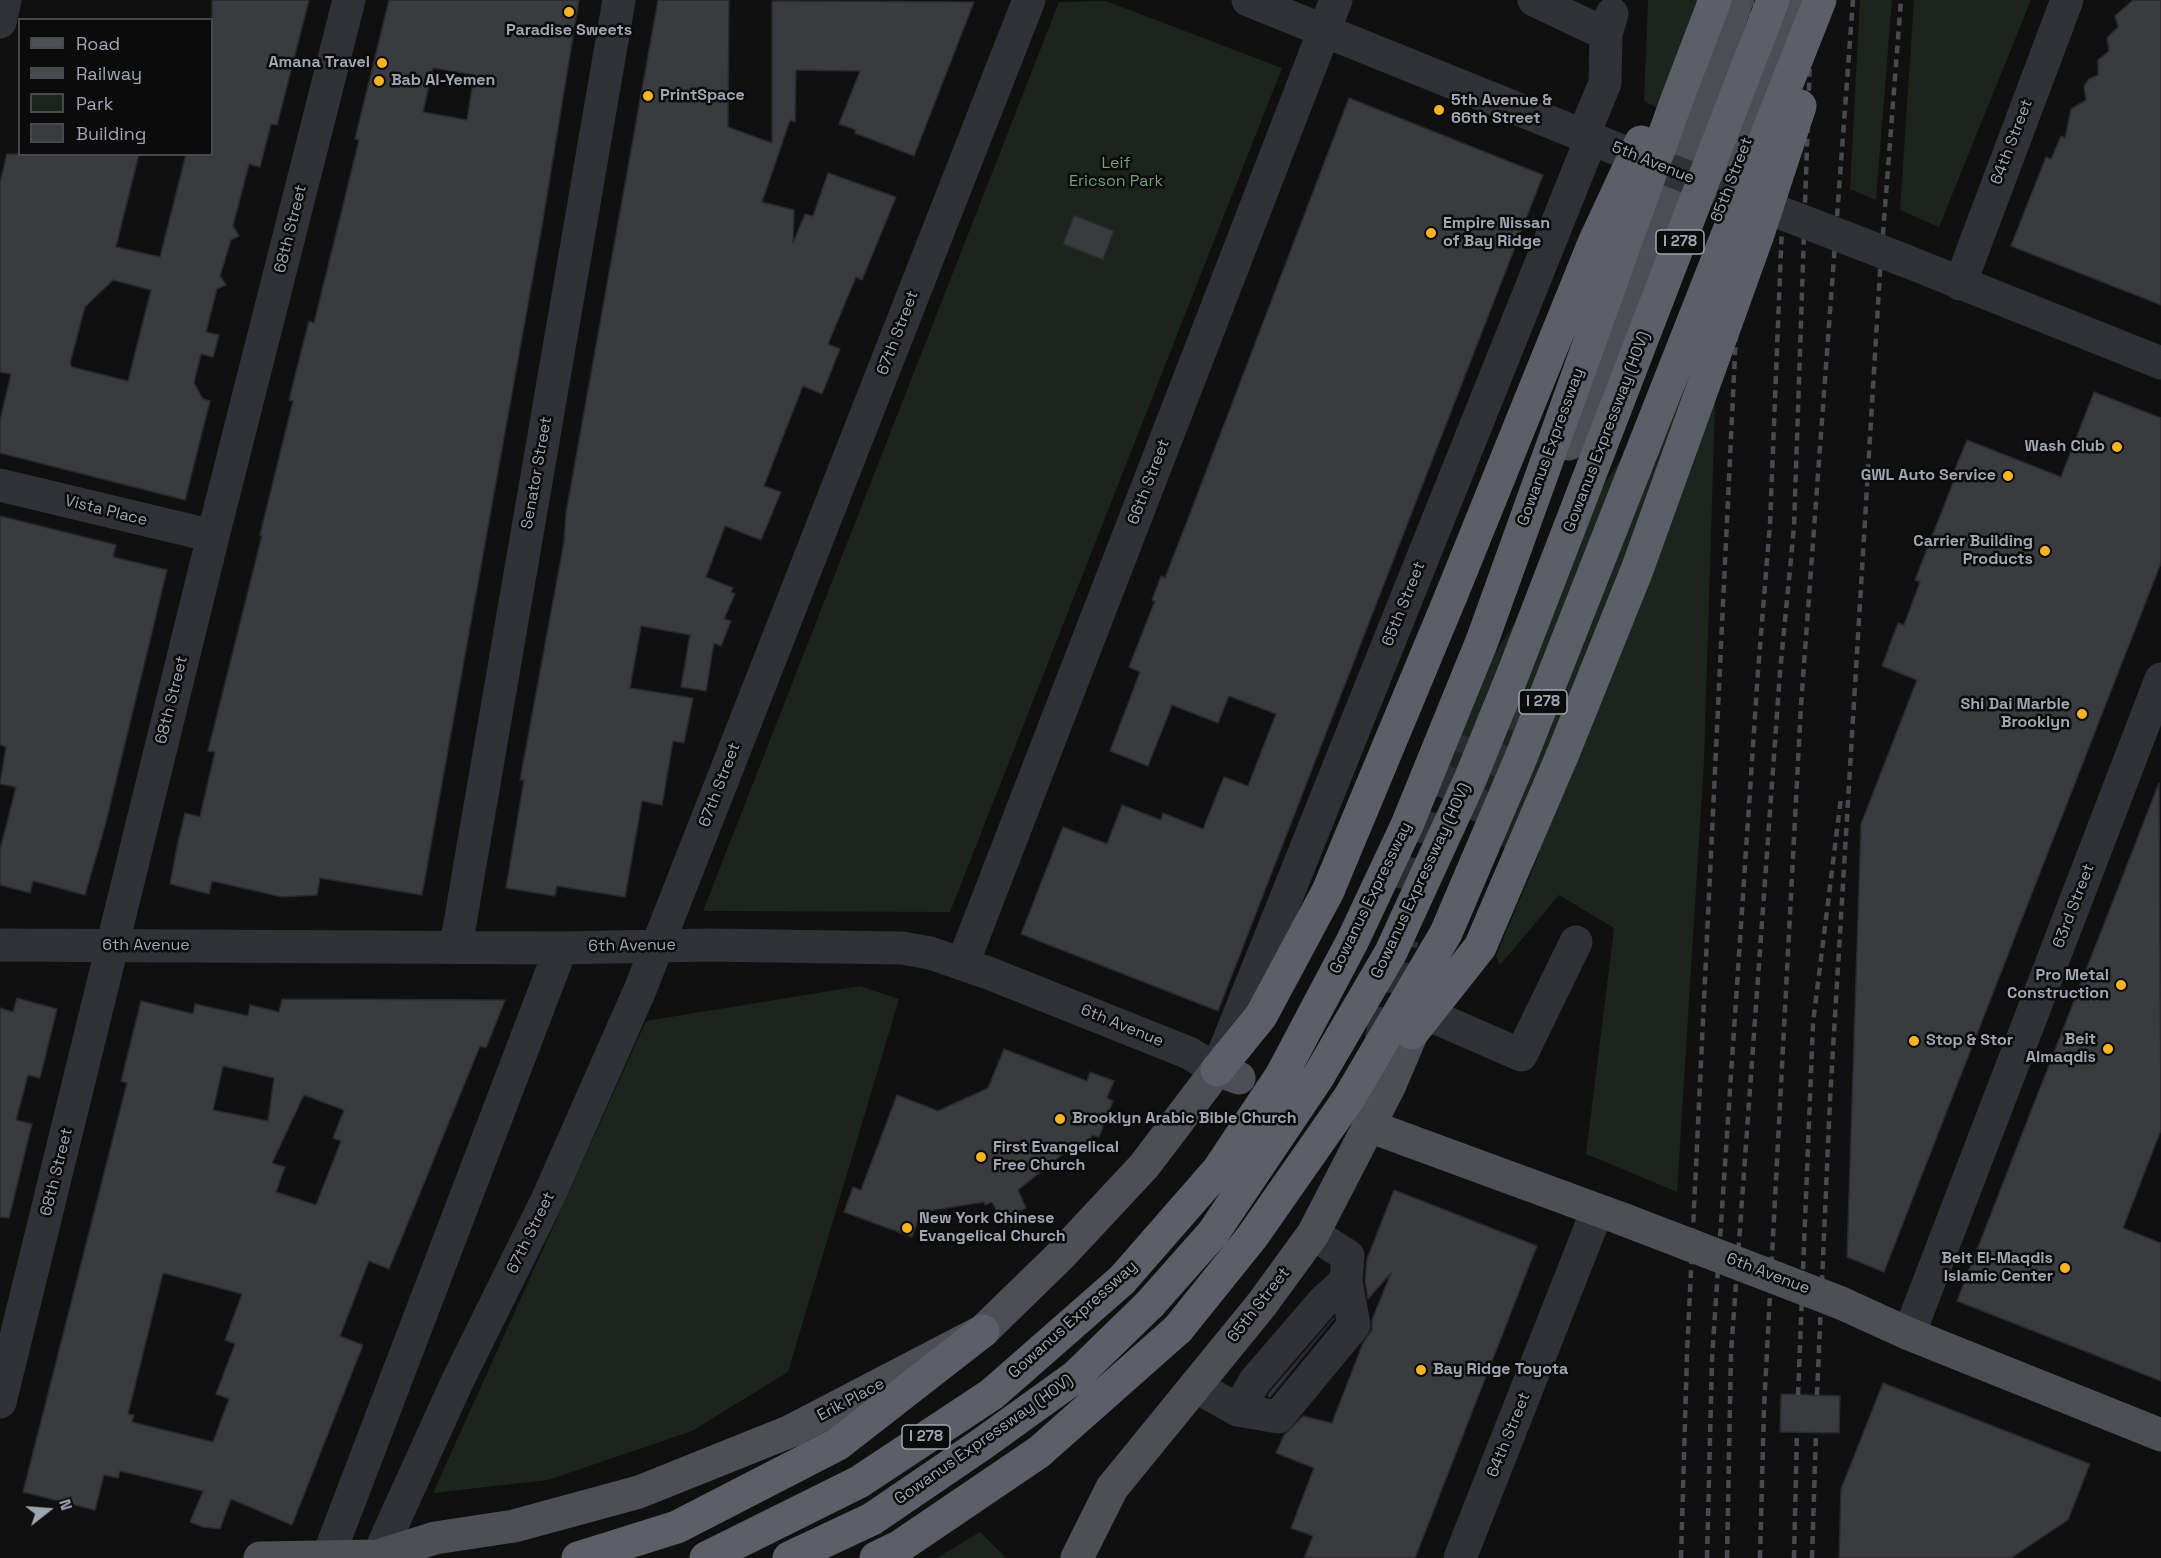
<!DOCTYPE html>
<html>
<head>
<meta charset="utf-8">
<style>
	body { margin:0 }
	#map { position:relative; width:2161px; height:1558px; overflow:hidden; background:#101011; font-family:"Space Grotesk",sans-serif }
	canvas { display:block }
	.legend { position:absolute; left:18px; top:18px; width:195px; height:138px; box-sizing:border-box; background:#0b0b0c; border:2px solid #47494f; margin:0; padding:8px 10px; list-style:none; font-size:18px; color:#a1a6b3 }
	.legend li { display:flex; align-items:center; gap:12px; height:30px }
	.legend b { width:30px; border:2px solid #47494f }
	.north { position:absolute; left:18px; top:1480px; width:60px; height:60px; -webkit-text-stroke:4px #0b0b0c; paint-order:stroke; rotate:73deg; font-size:16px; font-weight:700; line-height:24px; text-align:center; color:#a1a6b3 }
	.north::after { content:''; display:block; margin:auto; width:21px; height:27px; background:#a1a6b3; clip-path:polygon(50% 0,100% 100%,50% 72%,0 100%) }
</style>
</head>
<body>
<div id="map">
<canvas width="2161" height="1558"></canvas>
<ul class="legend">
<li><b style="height:8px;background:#4d4e56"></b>Road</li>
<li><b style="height:8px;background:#484a50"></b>Railway</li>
<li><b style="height:16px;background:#1c241d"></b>Park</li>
<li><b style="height:16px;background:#3a3b3f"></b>Building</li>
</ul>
<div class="north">N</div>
</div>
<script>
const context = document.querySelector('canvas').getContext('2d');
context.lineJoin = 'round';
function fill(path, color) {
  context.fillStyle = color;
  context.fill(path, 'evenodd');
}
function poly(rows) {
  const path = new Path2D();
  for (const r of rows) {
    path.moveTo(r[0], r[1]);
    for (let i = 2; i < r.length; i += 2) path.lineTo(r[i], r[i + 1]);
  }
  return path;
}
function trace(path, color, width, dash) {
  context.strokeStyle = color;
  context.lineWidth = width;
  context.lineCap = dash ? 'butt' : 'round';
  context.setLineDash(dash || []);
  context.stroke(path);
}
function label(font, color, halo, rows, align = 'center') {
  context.font = font + ' "Space Grotesk",sans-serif';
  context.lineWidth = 5;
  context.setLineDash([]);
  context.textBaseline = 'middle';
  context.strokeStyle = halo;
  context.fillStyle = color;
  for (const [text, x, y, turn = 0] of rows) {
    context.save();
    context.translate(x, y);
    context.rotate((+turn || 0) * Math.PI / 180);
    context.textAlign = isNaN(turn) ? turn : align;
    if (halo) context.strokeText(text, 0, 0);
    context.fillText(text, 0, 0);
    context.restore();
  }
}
const green = poly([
	[1648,0,1736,0,1662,110,1644,101],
	[1860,0,1892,0,1876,200,1850,189],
	[1914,0,2031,0,1939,227,1900,210],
	[1106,1,1282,68,950,912,703,911,1059,2],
	[1718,309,1704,761,1677,1192,1586,1154,1614,928,1559,895,1500,965,1496,956,1539,854,1534,803,1512,855,1422,766],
	[860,986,899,999,788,1372,692,1431,548,1480,433,1493,646,1021],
	[980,1532,1006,1558,937,1558]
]);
const building = poly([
	[212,0,309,0,277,125,271,124,260,167,249,164,233,226,239,236,231,240,220,276,226,285,217,289,206,332,219,335,213,357,201,354,196,374,194,383,203,399,210,401,185,500,0,453,0,420,11,374,0,372,0,183,7,154,139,154,116,247,160,257,186,154,212,154,212,0],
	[113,280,151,290,128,381,72,367,70,363,85,307,113,280],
	[389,0,579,0,542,226,422,895,320,878,317,895,282,897,212,881,209,894,170,884,178,842,185,813,200,817,215,752,208,751,262,536,260,535,293,401,289,400,301,352,309,321,314,323,348,185,359,140,355,139,389,0],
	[433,68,474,75,467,120,423,112,433,68],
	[658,0,729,0,728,127,772,143,772,1,974,2,914,156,855,133,856,130,839,124,860,71,796,70,795,122,790,120,762,202,794,210,793,243,805,214,813,216,828,173,896,197,862,280,856,277,828,344,840,349,822,394,803,386,784,434,764,486,781,492,761,540,725,526,706,577,733,588,731,592,735,594,724,619,731,621,721,646,714,643,706,691,681,687,690,635,641,626,630,688,693,698,684,743,673,741,662,805,642,801,625,897,557,886,555,896,506,888,524,780,520,780,564,542,566,513,658,0],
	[2133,0,2161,0,2161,305,2011,246,2046,157,2051,159,2061,136,2065,138,2071,109,2086,100,2084,86,2089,79,2098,75,2098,60,2109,51,2107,38,2118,27,2115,16,2133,0],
	[1349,98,1543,175,1218,1011,1021,934,1063,827,1107,844,1122,805,1161,820,1163,813,1203,829,1224,777,1248,786,1276,714,1229,696,1218,723,1172,705,1148,766,1110,751,1140,672,1129,667,1155,601,1152,600,1161,576,1165,578,1186,524,1349,98],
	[1074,215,1114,231,1103,260,1063,244,1074,215],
	[2094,392,2161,418,2161,563,1884,1272,1847,1257,1861,824,1917,680,1882,666,1898,623,1904,625,1920,582,1915,580,1956,475,1953,474,1967,440,2061,477,2094,392],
	[0,516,116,545,113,557,167,570,105,826,85,895,33,881,30,893,0,885,0,850,16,787,0,784,6,747,0,745,0,516],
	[2159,783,2161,1130,2123,1228,2161,1243,2161,1381,1957,1301,2159,783],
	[17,998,57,1009,40,1078,28,1075,16,1120,32,1124,9,1218,0,1217,0,1008,13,1012,17,998],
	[282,999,505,1000,486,1048,480,1046,389,1269,369,1261,340,1336,363,1345,292,1525,231,1499,220,1529,203,1527,190,1522,203,1491,120,1471,118,1478,104,1475,95,1510,23,1492,127,1083,121,1081,141,1001,193,1014,195,1004,248,1016,250,1005,279,1012,282,999],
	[223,1066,274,1078,268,1121,213,1110,223,1066],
	[304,1095,344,1110,333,1138,341,1141,316,1205,276,1192,285,1167,272,1163,304,1095],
	[163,1273,242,1294,225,1340,235,1344,216,1394,229,1399,213,1442,132,1422,134,1415,128,1414,163,1273],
	[1004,1049,1087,1081,1090,1072,1114,1081,1107,1098,1113,1101,1099,1137,1092,1135,1086,1152,1072,1147,1018,1190,1026,1208,1001,1219,992,1202,985,1205,984,1202,921,1212,912,1237,844,1212,853,1187,861,1190,897,1095,938,1111,988,1088,1004,1049],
	[1394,1190,1537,1246,1415,1558,1304,1558,1313,1536,1291,1528,1314,1468,1276,1453,1284,1435,1303,1416,1332,1423,1363,1343,1372,1330,1372,1320,1391,1273,1368,1299,1365,1280,1367,1259,1394,1190],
	[1334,1318,1270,1397,1268,1396,1270,1392,1334,1318],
	[1883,1383,2090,1464,2068,1520,2011,1558,1839,1558,1841,1489,1883,1383],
	[1781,1394,1840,1396,1839,1433,1780,1432,1781,1394]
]);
const majorTunnel = poly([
	[1476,822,1529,695],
	[1412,891,1422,843,1459,734],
	[1381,1041,1402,939]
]);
const minor = poly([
	[1248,0,1654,164],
	[1534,0,1606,34],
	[0,22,5,0],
	[1583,136,1605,83,1606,34,1612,14],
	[1906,261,2161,363],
	[1960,284,2067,0],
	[0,485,213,536],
	[0,945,561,948,708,945,902,948,930,953,991,974,1189,1053,1217,1070,1591,139],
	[456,946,619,0],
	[963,963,1336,0],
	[1427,1014,1521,1055,1576,942],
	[1909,1334,2161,679],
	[1195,1386,1238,1410,1278,1417,1354,1325,1346,1281,1348,1256,1313,1234],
	[0,1402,213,536,349,0],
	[1238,1410,1255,1381,1323,1302,1346,1281],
	[378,1556,457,1382,548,1198,640,990,1029,0],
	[328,1557,561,948],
	[1460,1558,1597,1211]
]);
const major = poly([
	[1569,444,1691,130,1737,0],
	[1369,1126,1625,1220],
	[1841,1303,1909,1334,2161,1435],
	[260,1558,378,1556,435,1538,514,1526,639,1492,791,1431,983,1331,1060,1256,1144,1166,1217,1070,1239,1078],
	[1077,1558,1112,1488,1262,1304,1313,1234,1389,1087,1412,1033]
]);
const highway = poly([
	[1412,1033,1480,947,1562,756],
	[1217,1070,1261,1016,1328,891,1451,596],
	[578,1558,677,1527,838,1444,983,1331],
	[706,1558,859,1482,992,1394,1122,1280],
	[789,1558,872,1519,982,1444,1075,1377,1150,1304],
	[876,1558,899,1547,1039,1452,1178,1329]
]);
const rail = poly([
	[1798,1395,1813,1023,1841,798],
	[1817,1395,1830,1099,1880,272,1901,0],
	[1681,1558,1687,1354,1752,0],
	[1707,1558,1712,1359,1758,671,1770,524,1791,0],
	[1727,1558,1731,1353,1780,672,1794,527,1812,0],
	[1760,1558,1764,1408,1801,705,1853,0],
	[1794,1558,1797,1432],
	[1812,1558,1816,1433]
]);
const minorBridge = poly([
	[1654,164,1906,261]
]);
const majorBridge = poly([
	[1736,170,1800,0],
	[1625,1220,1841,1303]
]);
const highwayBridge = poly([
	[1451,596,1594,243,1641,142],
	[1562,756,1637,570,1757,237,1800,106],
	[1122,1280,1219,1169,1281,1076,1352,942,1407,825,1482,641,1676,102,1715,0],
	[1150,1304,1213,1233,1318,1077,1391,952,1469,782,1513,674,1773,0],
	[1178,1329,1252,1237,1349,1098,1446,933,1520,760,1820,0]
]);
const markers = [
	[569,12,6,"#f7b422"],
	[382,63,6,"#f7b422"],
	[379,81,6,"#f7b422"],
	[648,96,6,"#f7b422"],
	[1439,110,6,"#f7b422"],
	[1431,233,6,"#f7b422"],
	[2117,447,6,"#f7b422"],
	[2008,476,6,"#f7b422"],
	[2045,551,6,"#f7b422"],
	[2082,714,6,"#f7b422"],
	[2121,985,6,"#f7b422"],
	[1914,1041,6,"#f7b422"],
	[2108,1049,6,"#f7b422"],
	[1060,1119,6,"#f7b422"],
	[981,1157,6,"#f7b422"],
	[907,1228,6,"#f7b422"],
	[2065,1268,6,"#f7b422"],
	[1421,1370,6,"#f7b422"]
];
const shields = [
	[1680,242,48],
	[1543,702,48],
	[926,1437,48]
];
const shieldNames = [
	["I 278",1680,242],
	["I 278",1543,702],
	["I 278",926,1437]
];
const poiNames = [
	["Paradise Sweets",569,31,"center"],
	["Amana Travel",370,63,"right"],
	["Bab Al-Yemen",391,81],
	["PrintSpace",660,96],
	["5th Avenue &",1451,101],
	["66th Street",1451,119],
	["Empire Nissan",1443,224],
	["of Bay Ridge",1443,242],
	["Wash Club",2105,447,"right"],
	["GWL Auto Service",1996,476,"right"],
	["Carrier Building",2033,542,"right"],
	["Products",2033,560,"right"],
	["Shi Dai Marble",2070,705,"right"],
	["Brooklyn",2070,723,"right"],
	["Pro Metal",2109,976,"right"],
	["Construction",2109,994,"right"],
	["Beit",2096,1040,"right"],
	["Almaqdis",2096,1058,"right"],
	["Stop & Stor",1926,1041],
	["Brooklyn Arabic Bible Church",1072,1119],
	["First Evangelical",993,1148],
	["Free Church",993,1166],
	["New York Chinese",919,1219],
	["Evangelical Church",919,1237],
	["Beit El-Maqdis",2053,1259,"right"],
	["Islamic Center",2053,1277,"right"],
	["Bay Ridge Toyota",1433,1370]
];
const streetNames = [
	["64th Street",2012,142,-69],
	["5th Avenue",1653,163,22],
	["65th Street",1732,180,-69],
	["68th Street",291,229,-76],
	["67th Street",898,333,-69],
	["Gowanus Expressway (HOV)",1607,432,-69],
	["Gowanus Expressway",1551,447,-70],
	["Senator Street",537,473,-80],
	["66th Street",1149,482,-69],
	["Vista Place",106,511,14],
	["65th Street",1404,604,-68],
	["68th Street",172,700,-76],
	["67th Street",720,785,-69],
	["Gowanus Expressway (HOV)",1421,881,-65],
	["Gowanus Expressway",1371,898,-64],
	["63rd Street",2074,906,-69],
	["6th Avenue",146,946],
	["6th Avenue",632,946,-1],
	["6th Avenue",1122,1026,22],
	["68th Street",57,1172,-76],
	["67th Street",531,1233,-64],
	["6th Avenue",1768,1274,21],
	["65th Street",1259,1305,-52],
	["Gowanus Expressway",1073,1320,-42],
	["Erik Place",851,1400,-28],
	["64th Street",1509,1435,-68],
	["Gowanus Expressway (HOV)",984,1440,-35]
];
const parkNames = [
	["Leif",1116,164],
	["Ericson Park",1116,182]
];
fill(green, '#1c241d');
fill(building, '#3a3b3f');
trace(building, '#2a2a2e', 1.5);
trace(majorTunnel, '#2d2e31', 33, [33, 16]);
trace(minor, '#313237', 33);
trace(major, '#4d4e56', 33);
trace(highway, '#5d5f68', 33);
trace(rail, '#484a50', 4.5, [8, 6]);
trace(minorBridge, '#313237', 33);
trace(majorBridge, '#4d4e56', 33);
trace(highwayBridge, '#5d5f68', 33);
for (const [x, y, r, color] of markers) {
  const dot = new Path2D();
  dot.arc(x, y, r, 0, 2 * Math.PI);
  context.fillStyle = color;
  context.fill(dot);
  trace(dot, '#0b0b0c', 2);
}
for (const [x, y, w] of shields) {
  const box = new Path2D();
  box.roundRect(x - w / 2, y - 12, w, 24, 4.5);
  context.fillStyle = '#0b0b0c';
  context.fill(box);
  trace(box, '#a1a6b3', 1.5);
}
label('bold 15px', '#a1a6b3', null, shieldNames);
label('bold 16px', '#a1a6b3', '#0b0b0c', poiNames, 'left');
label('16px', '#a1a6b3', '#0b0b0c', streetNames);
label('16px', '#779f7a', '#0b0b0c', parkNames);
</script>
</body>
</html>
